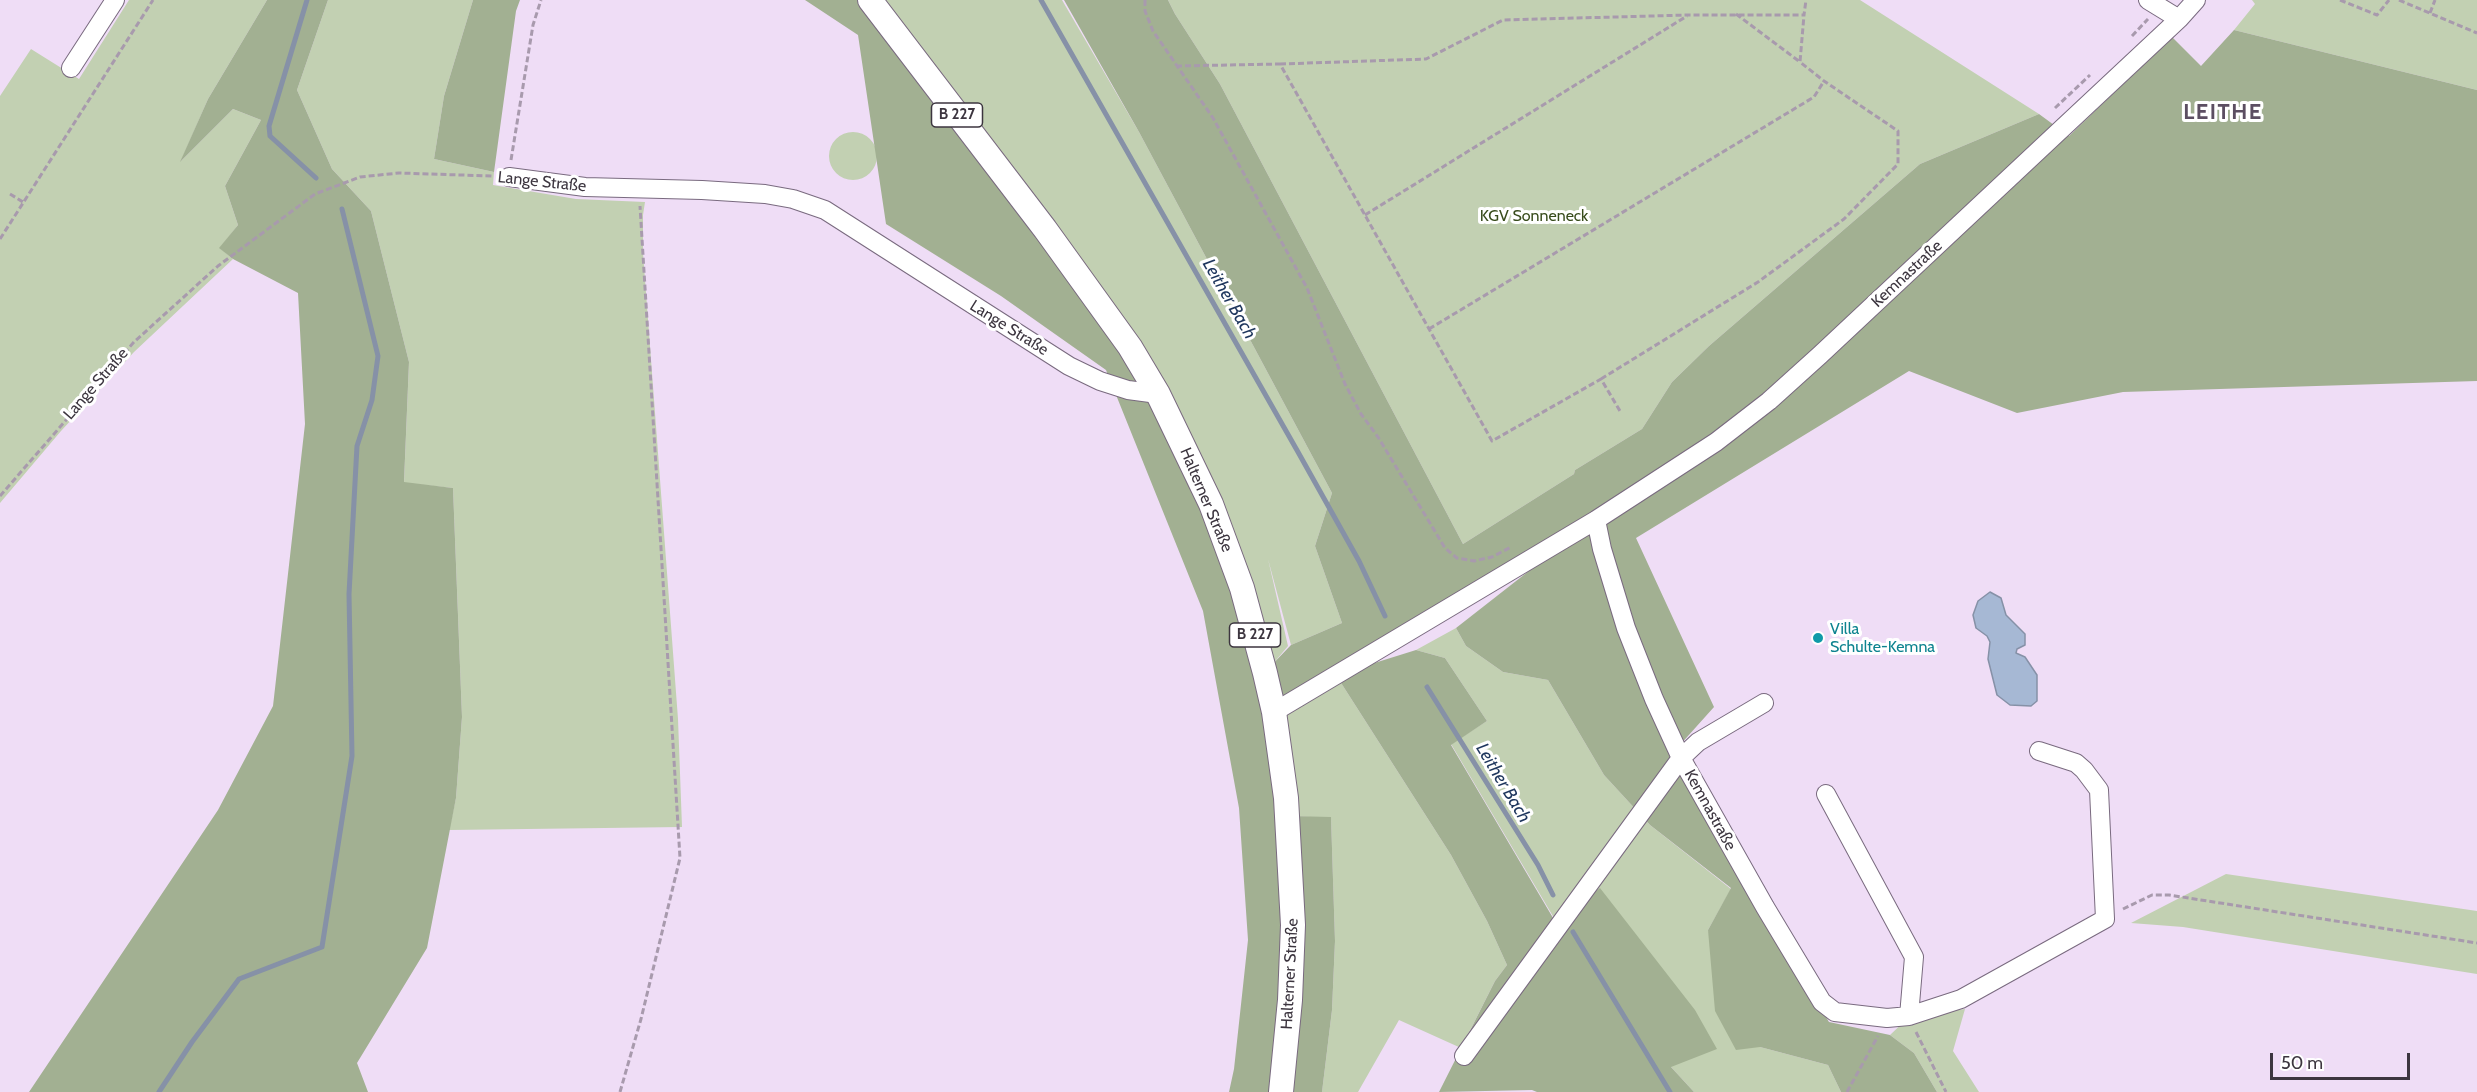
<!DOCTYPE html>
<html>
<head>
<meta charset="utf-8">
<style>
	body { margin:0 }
	#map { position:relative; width:2477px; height:1092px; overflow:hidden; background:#efddf6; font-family:Cabin,sans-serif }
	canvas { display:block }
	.scale { position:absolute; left:2270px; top:1053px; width:140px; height:27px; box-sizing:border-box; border:3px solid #3c353f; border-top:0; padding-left:8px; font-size:18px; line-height:21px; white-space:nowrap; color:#3c353f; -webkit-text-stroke:4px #fff; paint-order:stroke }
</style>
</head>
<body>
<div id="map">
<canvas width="2477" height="1092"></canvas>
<div class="scale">50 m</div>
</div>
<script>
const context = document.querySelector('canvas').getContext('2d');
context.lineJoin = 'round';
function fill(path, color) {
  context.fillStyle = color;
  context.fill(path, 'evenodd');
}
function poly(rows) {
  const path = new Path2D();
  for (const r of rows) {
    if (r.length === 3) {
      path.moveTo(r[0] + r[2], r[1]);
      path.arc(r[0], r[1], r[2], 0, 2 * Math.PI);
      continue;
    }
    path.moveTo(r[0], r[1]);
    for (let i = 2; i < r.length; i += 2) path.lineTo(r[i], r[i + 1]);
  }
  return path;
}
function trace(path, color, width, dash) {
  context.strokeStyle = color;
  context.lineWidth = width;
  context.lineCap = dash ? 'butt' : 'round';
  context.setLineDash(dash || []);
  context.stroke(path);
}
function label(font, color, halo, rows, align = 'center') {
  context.font = font + ' Cabin,sans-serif';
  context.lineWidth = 6;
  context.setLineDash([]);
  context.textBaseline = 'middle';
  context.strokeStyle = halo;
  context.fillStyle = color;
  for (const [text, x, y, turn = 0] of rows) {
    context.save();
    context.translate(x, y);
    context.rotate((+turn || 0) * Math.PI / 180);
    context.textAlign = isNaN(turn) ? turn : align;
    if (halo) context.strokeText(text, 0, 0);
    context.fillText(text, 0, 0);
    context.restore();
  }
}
const green = poly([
	[129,0,267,0,208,99,181,161,233,109,261,120,225,186,238,225,220,248,233,259,134,352,61,431,0,503,0,96,31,49,79,79],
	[328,0,473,0,444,96,434,159,494,172,493,185,576,199,645,202,643,215,643,253,678,719,682,827,449,830,456,798,462,717,453,488,404,483,409,362,371,211,332,169,297,90],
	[874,0,1062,0,1139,132,1332,493,1315,546,1342,623,1291,645,1268,559,1288,646,1267,671,1244,587],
	[1168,0,1860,0,2039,114,1920,164,1709,346,1672,382,1642,429,1575,470,1574,474,1463,544,1220,84,1175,14],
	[2252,0,2477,0,2477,90,2234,30,2255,4],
	[853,156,24],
	[1456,628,1466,646,1503,672,1548,680,1604,775,1650,825,1731,889,1708,930,1760,1047,1828,1065,1841,1092,1694,1092,1671,1067,1557,923,1451,744,1487,721,1445,658,1416,650],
	[1336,675,1451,855,1487,921,1507,965,1495,981,1461,1048,1399,1020,1358,1092,1322,1092,1332,1010,1335,941,1331,818,1290,816,1276,712],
	[2226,874,2477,911,2477,974,2183,927,2131,923],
	[1965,1009,1953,1051,1979,1092,1937,1092,1914,1053,1890,1035,1910,1016]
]);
const forest = poly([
	[267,0,328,0,297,90,332,169,371,211,409,362,404,482,453,488,462,717,456,798,427,948,357,1063,368,1092,29,1092,218,810,273,706,305,424,298,293,233,259,219,248,238,225,225,186,261,120,233,109,180,162,208,99],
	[473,0,520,0,516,11,494,172,434,159,444,96],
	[805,0,864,0,1128,347,1210,504,1290,816,1331,817,1335,941,1332,1010,1322,1092,1229,1092,1234,1069,1248,940,1239,808,1203,611,1106,370,1001,296,886,224,858,35],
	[1064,0,1168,0,1175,14,1220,84,1463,544,1574,474,1575,470,1642,429,1672,382,1709,346,1920,164,2039,114,2069,136,2172,37,2201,66,2234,30,2477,90,2477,381,2123,392,2017,413,1909,371,1636,538,1714,707,1670,756,1829,1022,1890,1035,1914,1053,1937,1092,1841,1092,1828,1065,1760,1047,1736,1050,1715,1011,1708,930,1731,888,1650,825,1604,775,1548,680,1503,672,1466,646,1456,628,1580,531,1275,710,1266,671,1291,645,1342,623,1315,546,1332,493,1139,132],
	[1416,650,1445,658,1487,721,1451,745,1556,923,1600,888,1695,1010,1717,1049,1671,1067,1694,1092,1537,1092,1532,1090,1439,1092,1495,981,1507,965,1487,921,1451,855,1336,675]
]);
const water = poly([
	[1990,592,2001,598,2006,615,2025,634,2025,645,2017,649,2016,653,2025,657,2037,675,2037,701,2031,706,2010,705,1997,695,1988,659,1990,642,1987,636,1976,628,1973,615,1978,601,1990,592]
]);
const stream = poly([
	[307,0,269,126,270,136,316,178],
	[1041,0,1298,452,1359,561,1385,616],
	[1427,687,1538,865,1553,895],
	[1573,932,1670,1092],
	[159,1092,192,1042,239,979,322,947,352,756,349,594,357,446,372,400,378,356,342,209]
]);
const path = poly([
	[1145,0,1145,11,1153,31,1213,118,1307,288,1345,384,1361,414,1378,437,1445,548,1457,558,1474,561,1492,557,1511,547],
	[2340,0,2377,15,2389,0],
	[2399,0,2477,33],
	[2430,13,2435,0],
	[1736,14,1800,62],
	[2132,36,2148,19],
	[1280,64,1426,59,1503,20,1689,15,1804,15,1806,0],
	[1176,66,1280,64,1492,441,1601,379,1620,411],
	[2055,108,2090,75],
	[511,160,533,25,541,0],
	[10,194,23,202],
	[1365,215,1687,16],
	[0,239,153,0],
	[1429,329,1814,97,1824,81],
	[1601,379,1758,282,1844,219,1898,164,1898,131,1824,81,1800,62,1804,15],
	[0,496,134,342,218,266,315,194,360,177,399,173,492,176],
	[2123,909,2152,895,2169,895,2477,943],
	[1916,1032,1946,1092],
	[620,1092,641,1019,680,858,640,206],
	[1847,1092,1878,1036]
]);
const minor = poly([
	[2148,0,2179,19],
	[71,68,115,0],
	[509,177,585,187,702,190,765,194,793,199,825,210,1069,366,1100,381,1128,390,1158,394],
	[1596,520,1602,549,1626,628,1654,699,1681,758,1765,907,1822,1002,1835,1012,1887,1018,1909,1016,1961,999,2105,919,2099,790,2084,770,2076,763,2039,751],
	[1274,712,1596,520,1716,442,1769,401,1820,355,2179,19,2196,0],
	[1826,794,1914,957,1909,1016],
	[1464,1056,1681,758,1698,742,1764,703]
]);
const major = poly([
	[870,0,1045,229,1130,347,1158,394,1211,504,1242,588,1265,673,1274,712,1286,798,1293,925,1290,1000,1281,1092]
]);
const markers = [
	[1818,638,6,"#0f9aa8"]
];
const shields = [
	[957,115,51],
	[1255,635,51]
];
const shieldNames = [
	["B 227",957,115],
	["B 227",1255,635]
];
const streetNames = [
	["Lange Straße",542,182,6],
	["Kemnastraße",1907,274,-43],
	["Lange Straße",1009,328,32],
	["Lange Straße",96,384,-49],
	["Halterner Straße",1206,500,67],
	["Kemnastraße",1710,810,61],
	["Halterner Straße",1290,974,-87]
];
const parkNames = [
	["KGV Sonneneck",1534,216]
];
const cultureNames = [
	["Villa",1830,629],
	["Schulte-Kemna",1830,647]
];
const waterNames = [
	["Leither Bach",1229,299,60],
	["Leither Bach",1503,783,59]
];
const districtNames = [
	["LEITHE",2223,113]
];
fill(green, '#c2d0b2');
fill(forest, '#a2b092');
fill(water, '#a6b8d4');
trace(water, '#8691a7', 1.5);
trace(stream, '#8691a7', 5);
trace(minor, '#796a7f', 20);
trace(major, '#796a7f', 26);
trace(path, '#a89aad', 3, [6, 3]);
trace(minor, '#fff', 18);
trace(major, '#fff', 24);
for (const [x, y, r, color] of markers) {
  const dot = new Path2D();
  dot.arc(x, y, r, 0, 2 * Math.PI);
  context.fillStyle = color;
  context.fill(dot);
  trace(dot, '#fff', 2);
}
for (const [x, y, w] of shields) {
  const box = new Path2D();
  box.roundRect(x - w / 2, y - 12, w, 24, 4.5);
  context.fillStyle = '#fff';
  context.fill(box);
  trace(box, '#3c353f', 1.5);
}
label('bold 15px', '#3c353f', null, shieldNames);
label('16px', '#3c353f', '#fff', streetNames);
label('16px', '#384c1c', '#fff', parkNames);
label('16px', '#0d838f', '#fff', cultureNames, 'left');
label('italic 18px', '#1e365d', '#fff', waterNames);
context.letterSpacing = '1.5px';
label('bold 22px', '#5c4e62', '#fff', districtNames);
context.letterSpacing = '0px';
</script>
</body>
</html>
